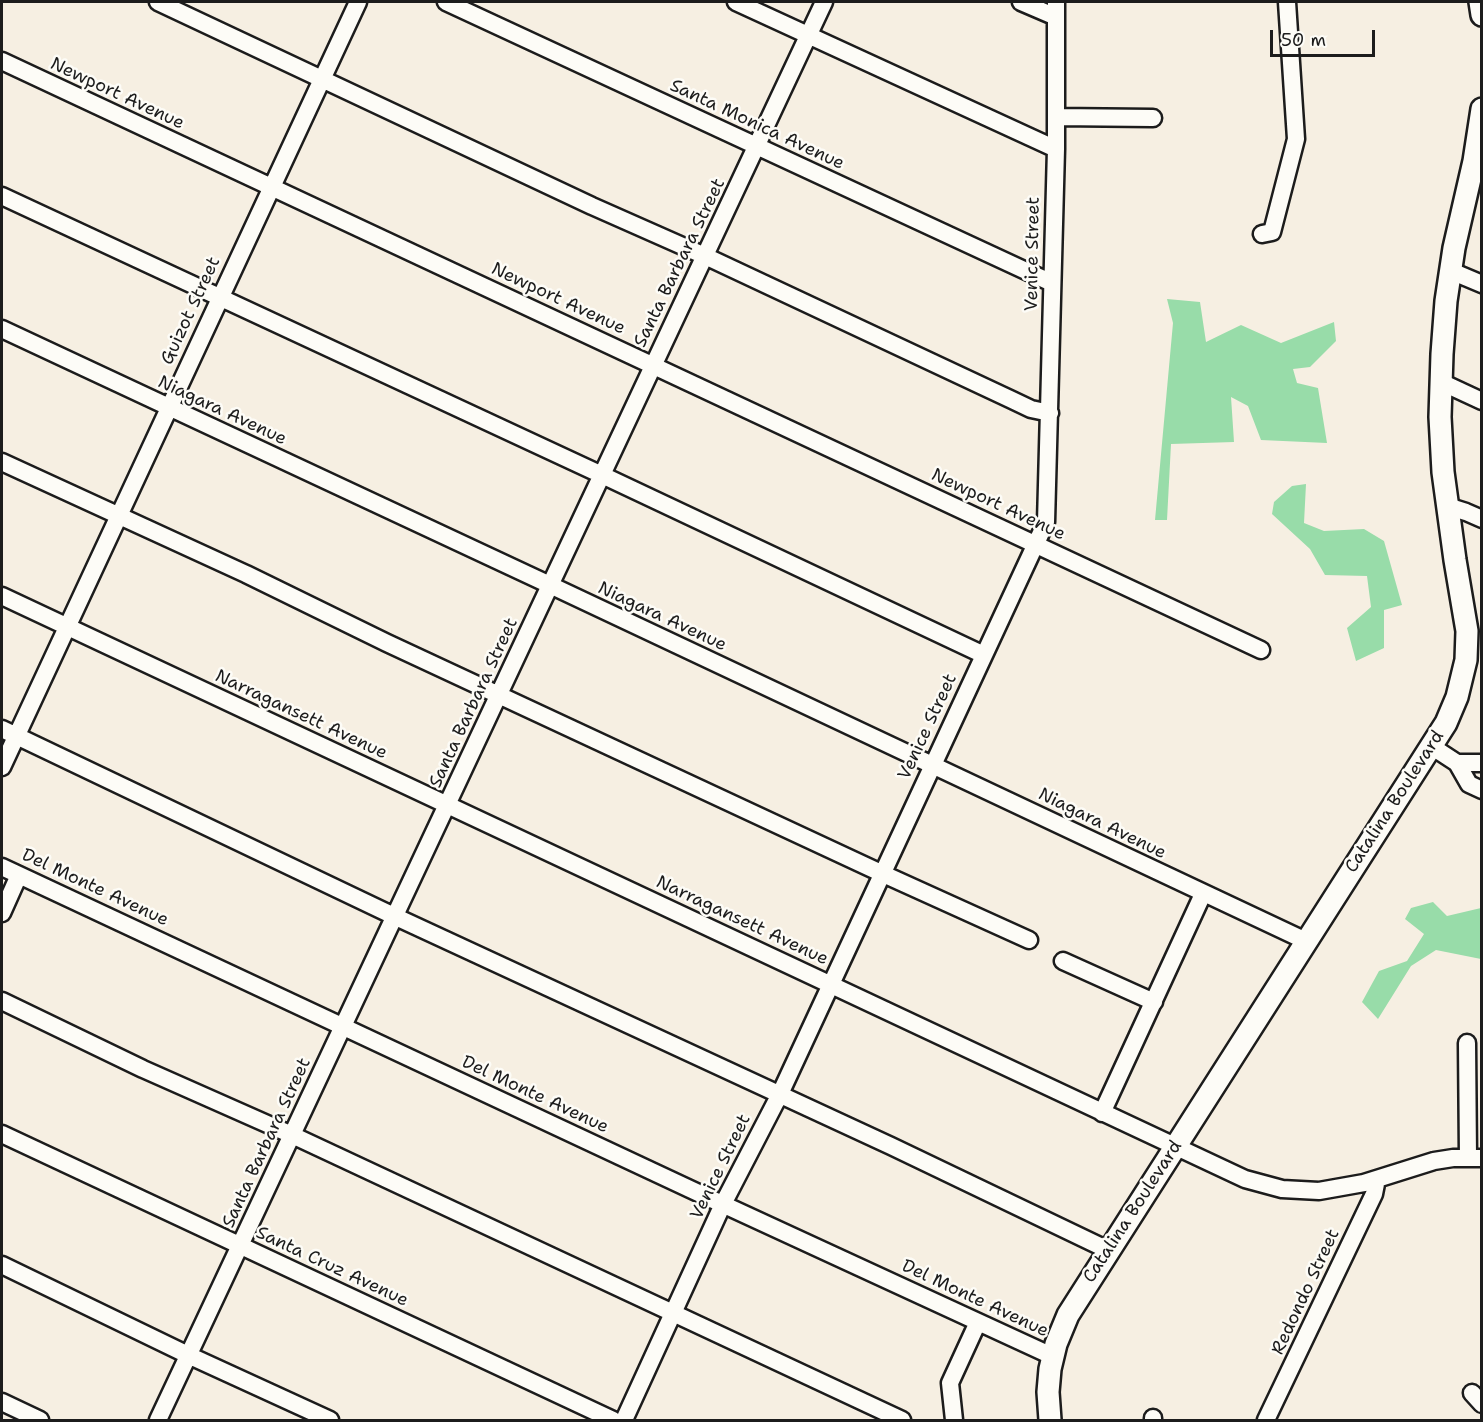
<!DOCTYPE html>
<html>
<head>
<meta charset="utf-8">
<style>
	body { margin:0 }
	#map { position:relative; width:1483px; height:1422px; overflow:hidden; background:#f6efe2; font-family:"Shantell Sans",sans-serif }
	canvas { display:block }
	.frame { position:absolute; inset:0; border:3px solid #1c1c1c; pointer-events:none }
	.scale { position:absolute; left:1270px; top:30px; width:105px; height:27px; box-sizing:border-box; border:3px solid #1c1c1c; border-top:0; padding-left:8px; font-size:18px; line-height:21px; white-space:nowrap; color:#1c1c1c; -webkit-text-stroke:4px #fdfcf7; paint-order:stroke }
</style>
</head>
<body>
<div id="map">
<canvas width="1483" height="1422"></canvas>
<div class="frame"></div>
<div class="scale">50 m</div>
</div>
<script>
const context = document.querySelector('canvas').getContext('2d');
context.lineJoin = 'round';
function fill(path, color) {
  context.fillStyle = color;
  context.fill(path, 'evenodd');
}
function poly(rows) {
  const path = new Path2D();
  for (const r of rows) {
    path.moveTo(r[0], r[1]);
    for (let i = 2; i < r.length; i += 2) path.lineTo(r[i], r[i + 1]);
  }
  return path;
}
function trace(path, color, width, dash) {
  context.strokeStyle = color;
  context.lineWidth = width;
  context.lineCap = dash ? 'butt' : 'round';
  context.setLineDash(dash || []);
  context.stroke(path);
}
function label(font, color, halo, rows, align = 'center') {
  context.font = font + ' "Shantell Sans",sans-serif';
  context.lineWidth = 5;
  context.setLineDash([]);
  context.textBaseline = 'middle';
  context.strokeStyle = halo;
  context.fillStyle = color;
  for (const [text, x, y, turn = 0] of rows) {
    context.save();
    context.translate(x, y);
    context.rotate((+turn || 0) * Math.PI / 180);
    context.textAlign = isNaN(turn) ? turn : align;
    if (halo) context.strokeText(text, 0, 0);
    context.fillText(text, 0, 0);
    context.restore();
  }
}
const green = poly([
	[1167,299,1200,302,1206,342,1241,325,1281,343,1334,322,1336,341,1310,367,1293,369,1297,383,1318,388,1327,443,1261,440,1248,406,1231,397,1234,442,1171,444,1167,520,1155,520,1173,323],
	[1306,484,1304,523,1324,531,1364,529,1384,541,1402,605,1384,610,1384,648,1356,661,1347,628,1371,607,1367,576,1325,575,1310,549,1272,514,1274,502,1292,486],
	[1433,902,1447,916,1481,908,1481,959,1436,950,1411,966,1378,1019,1362,1002,1379,971,1407,961,1424,934,1405,919,1411,908]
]);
const minor = poly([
	[158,2,592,206,705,256,1010,399,1031,409,1050,413],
	[446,2,1052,283],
	[736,2,1056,149],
	[1021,2,1056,17],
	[2,61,1261,650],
	[1056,117,1153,118],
	[2,196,602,475,984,655],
	[1262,234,1272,232,1296,139,1287,2],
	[1451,271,1482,284],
	[2,329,550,585,1306,941],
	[1441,382,1482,401],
	[2,462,246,574,387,643,881,873,1029,940],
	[1447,506,1466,512,1482,519],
	[2,596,1245,1179,1282,1189,1319,1191,1364,1183,1434,1161,1453,1158,1482,1158],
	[2,729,396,917,891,1146,1108,1250],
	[1431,746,1457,763,1482,763],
	[1457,763,1469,784,1482,790],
	[2,767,358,2],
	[2,867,707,1197,1052,1356],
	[2,913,19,875],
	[1063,961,1154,1002],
	[2,1001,143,1069,292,1135,902,1420],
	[1467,1043,1468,1157],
	[1102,1113,1203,894],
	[2,1134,613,1420],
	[2,1265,188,1355,330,1420],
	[1472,1393,1482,1404],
	[2,1402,40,1420],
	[158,1420,824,2],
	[624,1420,723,1204,780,1094,1046,522,1056,149,1056,2],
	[954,1420,950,1383,978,1322],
	[1153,1420,1153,1418],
	[1266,1420,1374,1194,1377,1179]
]);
const major = poly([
	[1480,2,1482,15],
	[1050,1420,1048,1392,1050,1369,1056,1344,1068,1315,1446,723,1457,697,1466,660,1467,631,1455,560,1443,472,1440,417,1442,354,1446,301,1454,248,1474,161,1482,109]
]);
const streetNames = [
	["Newport Avenue",117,94,25],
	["Santa Monica Avenue",757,125,25],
	["Venice Street",1033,254,-89],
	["Santa Barbara Street",680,263,-64],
	["Newport Avenue",558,299,25],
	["Guizot Street",191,311,-65],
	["Niagara Avenue",222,411,25],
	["Newport Avenue",998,505,25],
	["Niagara Avenue",662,617,25],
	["Santa Barbara Street",474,703,-65],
	["Narragansett Avenue",301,715,25],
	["Venice Street",928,727,-65],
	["Catalina Boulevard",1395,802,-57],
	["Niagara Avenue",1102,824,26],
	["Del Monte Avenue",95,888,25],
	["Narragansett Avenue",742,921,25],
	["Del Monte Avenue",535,1095,25],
	["Santa Barbara Street",267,1143,-65],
	["Venice Street",721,1167,-64],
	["Catalina Boulevard",1133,1212,-57],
	["Santa Cruz Avenue",332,1267,25],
	["Redondo Street",1306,1292,-65],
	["Del Monte Avenue",975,1299,25]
];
fill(green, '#98dca9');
trace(minor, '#1c1c1c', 21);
trace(major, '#1c1c1c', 26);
trace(minor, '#fdfcf7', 16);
trace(major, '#fdfcf7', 21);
label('18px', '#1c1c1c', '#fdfcf7', streetNames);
</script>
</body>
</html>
